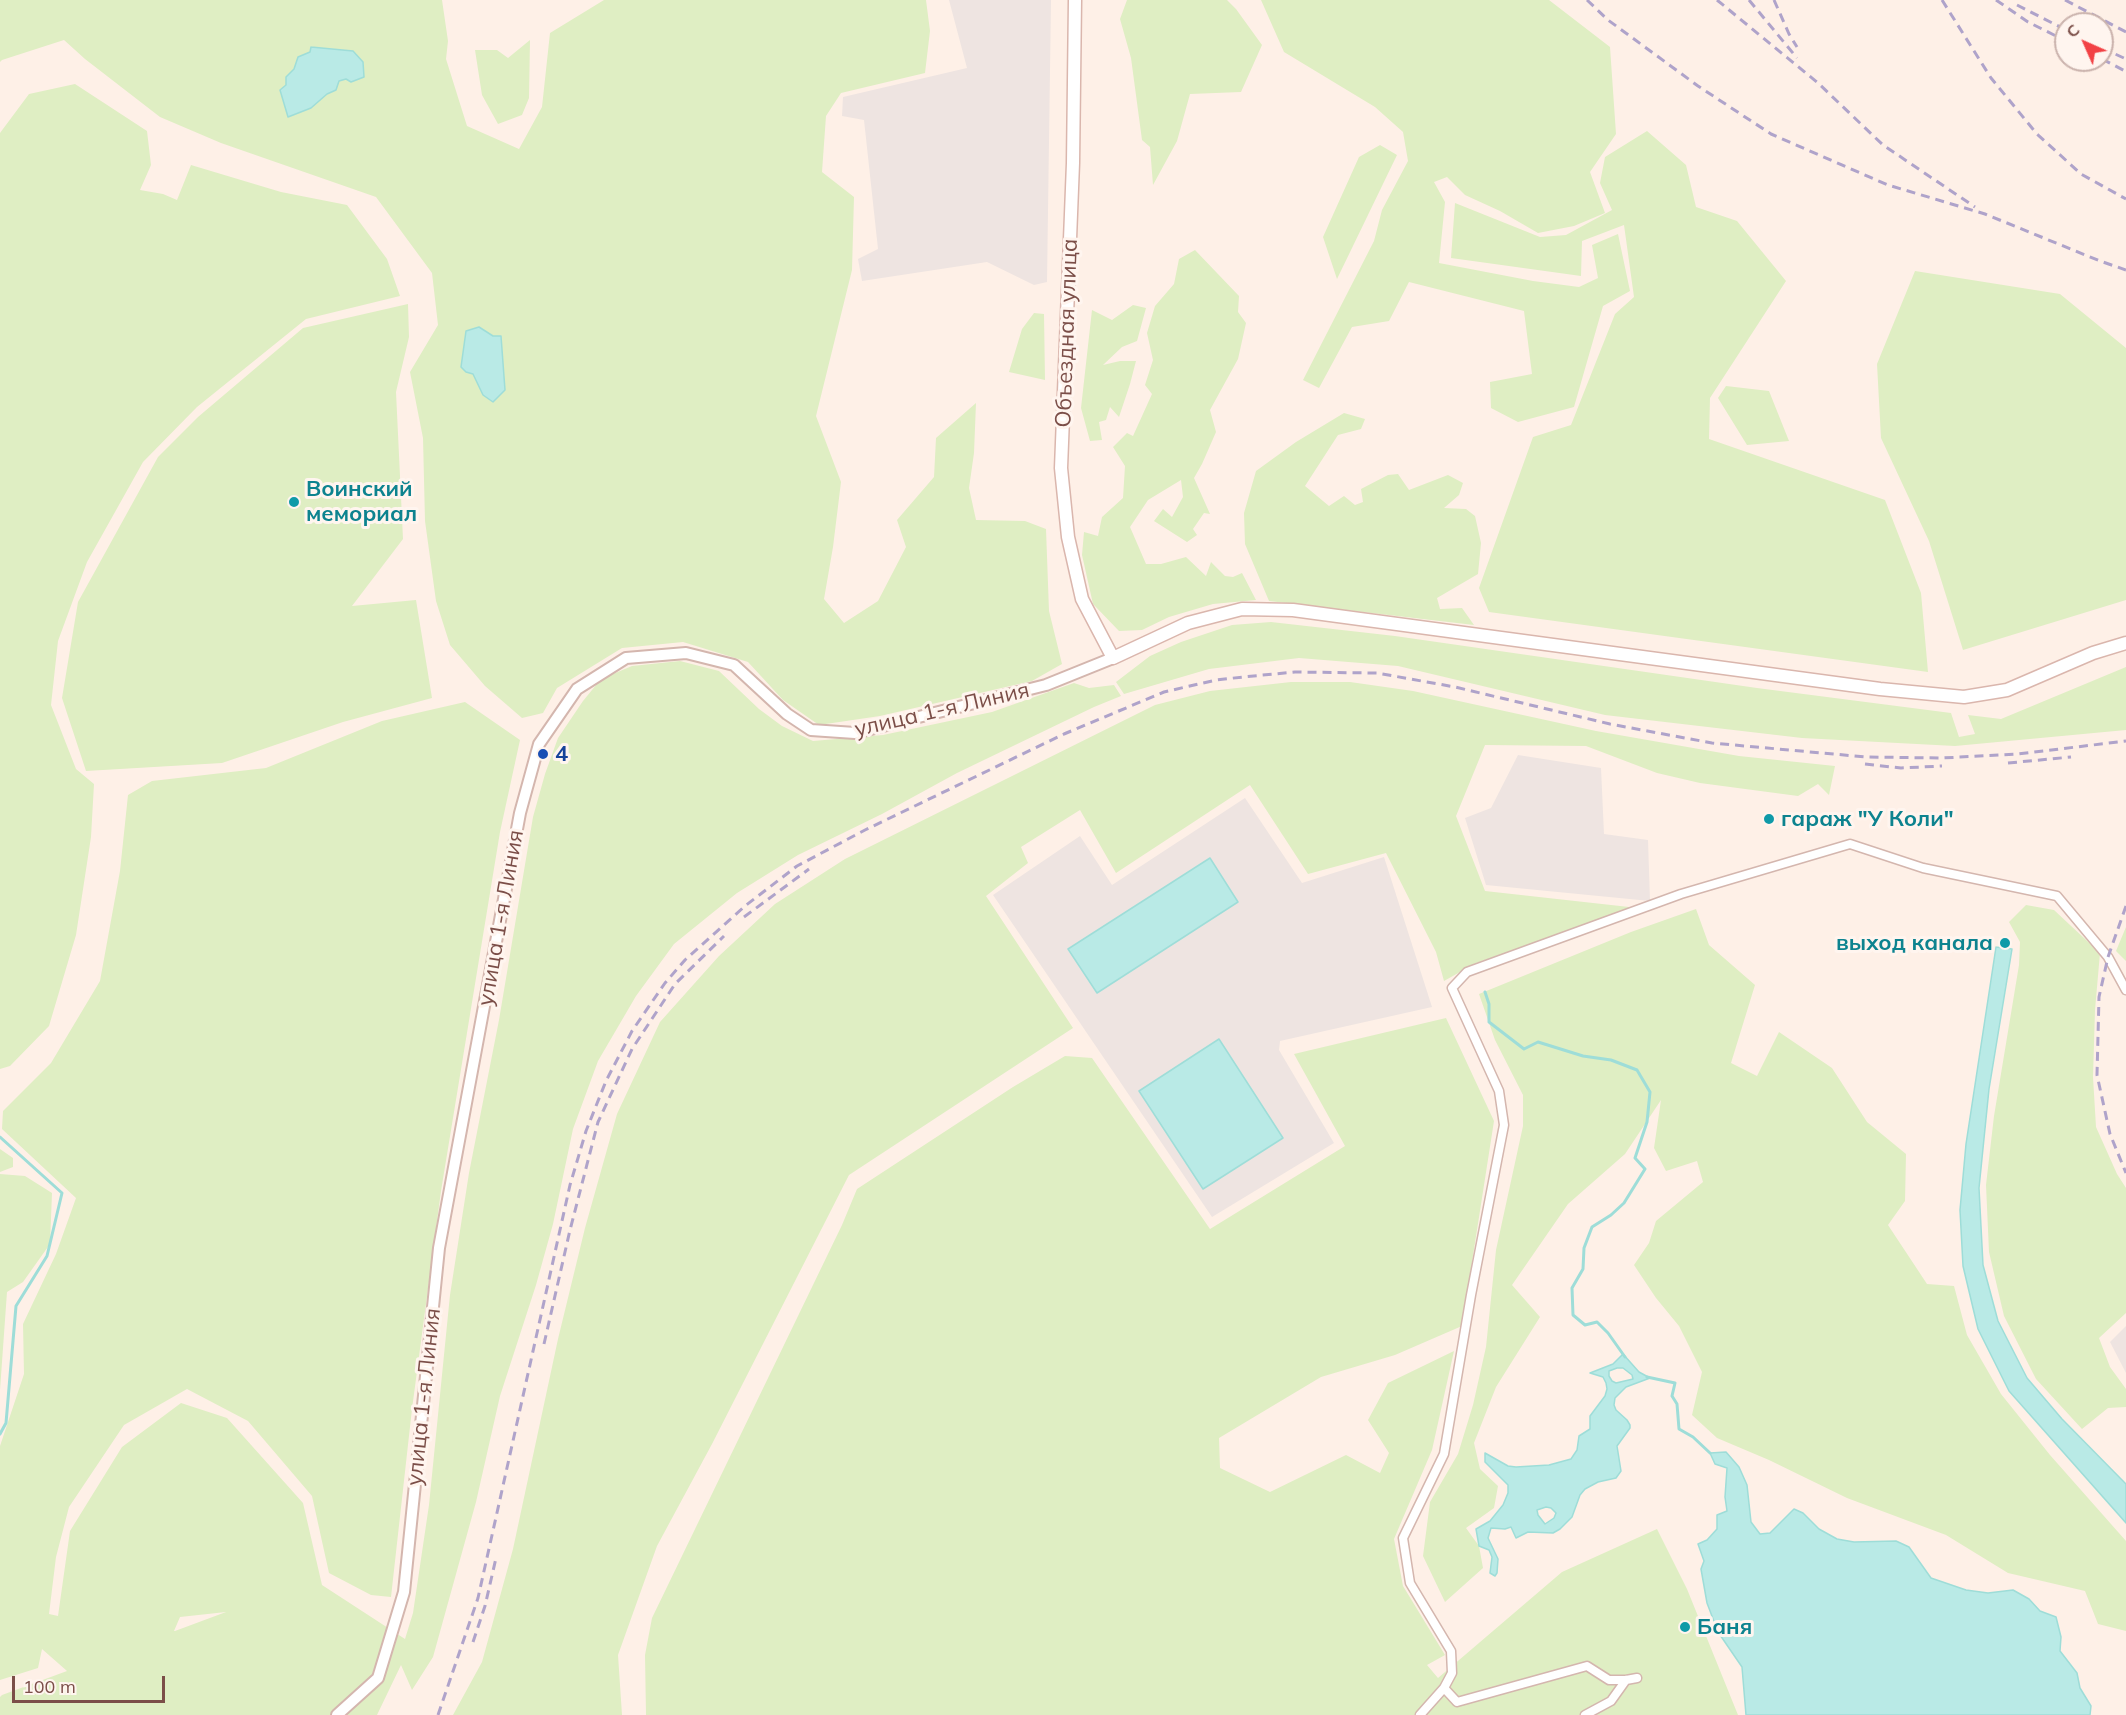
<!DOCTYPE html>
<meta charset="utf-8">
<style>
body{margin:0}
#map{position:relative;width:2126px;height:1715px;overflow:hidden;background:#fef0e7;font-family:Mulish,sans-serif}
canvas{display:block}
.north{position:absolute;left:2054px;top:12px;width:60px;height:60px;box-sizing:border-box;background:#fff5ef;border:2px solid #cab2ac;border-radius:50%;rotate:315deg;font-size:16px;font-weight:700;line-height:24px;text-align:center;color:#7b4e48}
.north::after{content:'';display:block;margin:auto;width:21px;height:27px;background:#f24245;clip-path:polygon(50% 0,100% 100%,50% 72%,0 100%)}
.scale{position:absolute;left:12px;top:1676px;width:153px;height:27px;box-sizing:border-box;border:3px solid #7b4e48;border-top:0;padding-left:8px;font-size:18px;line-height:21px;white-space:nowrap;color:#7b4e48;-webkit-text-stroke:4px #fff5ef;paint-order:stroke}
</style>
<div id="map">
<canvas width="2126" height="1715"></canvas>
<div class="north">С</div>
<div class="scale">100 m</div>
</div>
<script>
const context = document.querySelector('canvas').getContext('2d');
context.lineJoin = 'round';
function paint(path, color) { context.fillStyle = color; context.fill(path, 'evenodd'); }
const toPath = rows => new Path2D(rows.map(r => 'M' + r).join(''));
function trace(path, color, width, dash) { context.strokeStyle = color; context.lineWidth = width; context.lineCap = dash ? 'butt' : 'round'; context.setLineDash(dash || []); context.stroke(path); }
function drawText(font, color, halo, rows, align = 'center') {
  context.font = font + ' Mulish,sans-serif'; context.lineWidth = 6; context.setLineDash([]); context.textBaseline = 'middle'; context.strokeStyle = halo; context.fillStyle = color; for (const [text, x, y, turn = 0] of rows) {
    context.save(); context.translate(x, y); context.rotate((+turn || 0) * Math.PI / 180); context.textAlign = isNaN(turn) ? turn : align; if (halo) context.strokeText(text, 0, 0); context.fillText(text, 0, 0); context.restore();
  }
}
const industrial = toPath([
 [949,0,1051,0,1047,282,1034,285,987,262,862,281,858,259,878,249,864,120,842,116,843,97,967,68],
 [1518,755,1601,768,1604,834,1648,840,1650,901,1486,885,1465,818,1491,808],
 [1245,798,1302,883,1384,857,1432,1007,1280,1041,1279,1050,1334,1143,1212,1217,993,895,1080,836,1112,885],
 [2126,1326,2126,1373,2110,1342]
]);
const green = toPath([
 [0,0,442,0,448,41,446,59,467,126,519,149,542,107,550,33,604,0,926,0,930,31,925,73,841,93,826,116,822,172,854,197,852,270,816,416,841,482,833,547,824,599,844,623,878,601,906,547,897,520,934,477,936,438,976,403,974,453,969,488,976,520,1025,521,1046,529,1049,611,1062,664,1032,681,880,716,819,725,783,700,748,662,683,642,622,648,557,688,543,713,522,718,485,686,450,645,436,601,425,521,423,438,410,372,438,325,432,273,376,197,221,143,160,117,85,59,64,40,2,60,0,62],
 [1127,0,1227,0,1236,9,1262,45,1241,92,1190,94,1177,141,1153,185,1150,147,1142,140,1131,58,1120,19],
 [1261,0,1549,0,1610,47,1616,134,1590,172,1605,213,1574,226,1538,233,1500,211,1465,195,1447,177,1434,182,1445,202,1439,263,1533,281,1579,287,1598,278,1592,245,1618,234,1630,291,1603,306,1574,407,1518,422,1491,408,1490,382,1532,374,1524,311,1409,282,1389,321,1352,327,1319,388,1303,380,1374,241,1382,210,1408,161,1403,132,1375,107,1284,52],
 [530,40,529,98,522,115,498,124,482,95,475,50,497,50,508,58],
 [75,84,147,131,151,165,140,190,163,194,177,200,191,165,281,192,347,205,387,259,400,296,306,319,197,407,143,462,87,562,58,641,51,705,76,769,94,784,91,837,76,935,49,1026,10,1066,0,1069,0,133,29,94],
 [1647,131,1686,165,1696,207,1737,221,1786,281,1710,398,1709,439,1885,500,1921,593,1928,672,1489,612,1479,588,1533,437,1571,425,1615,314,1634,297,1624,225,1582,241,1581,276,1451,258,1455,203,1540,237,1566,235,1612,210,1600,183,1605,157],
 [1380,145,1397,155,1337,279,1323,237,1359,157],
 [1195,250,1239,296,1238,312,1246,323,1238,359,1210,410,1216,432,1202,464,1194,478,1210,514,1204,513,1193,529,1197,535,1187,542,1154,521,1163,509,1172,517,1183,497,1181,480,1148,500,1130,527,1146,564,1161,564,1186,557,1206,576,1211,562,1225,576,1233,577,1242,573,1256,600,1213,604,1169,617,1142,630,1119,631,1093,604,1082,555,1084,532,1098,536,1102,517,1123,498,1125,466,1113,447,1127,433,1133,436,1152,394,1145,385,1153,360,1147,333,1155,306,1174,284,1179,259],
 [1915,271,2060,294,2126,348,2126,600,1963,650,1929,541,1881,438,1877,364],
 [408,304,409,337,396,392,403,539,352,606,416,600,432,698,343,722,222,763,86,771,62,698,78,602,158,457,198,417,303,328],
 [1133,305,1146,308,1137,341,1122,347,1103,365,1120,361,1136,361,1130,384,1119,417,1110,407,1106,420,1099,422,1102,440,1090,441,1081,408,1092,310,1112,320],
 [1034,313,1044,314,1045,380,1009,372,1022,329],
 [1726,386,1769,391,1789,441,1747,445,1718,398],
 [1344,413,1365,419,1361,429,1338,435,1305,486,1329,506,1344,496,1355,505,1363,502,1361,489,1388,475,1398,474,1409,490,1448,475,1463,483,1459,495,1444,508,1466,509,1475,516,1481,543,1478,574,1437,598,1440,609,1462,608,1474,625,1269,601,1245,544,1244,513,1256,471,1296,442],
 [1271,622,1395,636,1757,688,1951,713,1959,737,1975,734,1968,715,2001,719,2126,667,2126,730,1955,746,1802,738,1605,715,1398,666,1299,658,1209,669,1124,694,1116,682,1150,656,1181,642,1232,625],
 [680,661,719,671,759,709,782,726,813,741,883,735,992,712,1074,683,1089,688,1114,685,1121,696,1094,707,957,773,882,814,798,855,737,893,674,944,636,996,598,1061,573,1129,553,1224,536,1285,500,1396,476,1502,433,1657,412,1690,401,1665,377,1715,0,1715,0,1697,2,1695,67,1671,42,1649,38,1668,0,1680,0,1446,24,1374,23,1324,56,1254,76,1198,2,1129,3,1111,51,1063,100,981,120,871,128,795,152,781,266,768,382,721,465,702,520,740,500,832,441,1191,412,1409,391,1597,371,1595,329,1573,312,1496,248,1421,187,1389,124,1425,69,1507,56,1557,49,1614,58,1616,70,1531,122,1447,181,1403,227,1418,303,1503,322,1585,405,1639,413,1613,429,1505,450,1295,469,1173,499,1020,533,817,545,774,558,738,583,701,601,679,632,666],
 [226,1612,175,1631,174,1631,180,1617],
 [1291,682,1350,682,1413,691,1596,731,1739,756,1835,766,1829,795,1818,784,1798,796,1700,783,1657,773,1586,746,1485,745,1456,816,1485,891,1629,907,1630,910,1476,963,1444,981,1436,952,1386,853,1308,874,1250,785,1116,873,1080,810,1021,847,1028,863,986,896,1073,1028,849,1175,712,1444,657,1546,618,1655,622,1715,453,1715,482,1662,513,1549,558,1339,585,1228,617,1114,660,1022,719,956,775,904,845,859,1155,705,1210,691],
 [2026,905,2054,910,2100,953,2095,1010,2093,1077,2096,1127,2117,1174,2126,1188,2126,1313,2099,1338,2110,1367,2126,1389,2126,1407,2108,1408,2082,1429,2036,1379,2004,1316,1989,1252,1986,1185,1994,1116,2019,965,2020,942,2009,922],
 [1696,909,1709,945,1755,985,1731,1063,1757,1076,1779,1032,1832,1068,1867,1122,1906,1154,1905,1201,1888,1225,1927,1284,1954,1286,1967,1335,2001,1394,2050,1455,2126,1541,2126,1631,2098,1624,2085,1591,2008,1573,1946,1535,1847,1498,1769,1460,1717,1438,1692,1415,1702,1372,1679,1326,1656,1298,1634,1265,1649,1243,1656,1221,1703,1182,1697,1161,1666,1171,1654,1148,1661,1100,1625,1154,1568,1204,1512,1285,1540,1317,1496,1387,1474,1443,1480,1469,1498,1486,1494,1508,1466,1528,1479,1546,1483,1568,1445,1602,1423,1556,1430,1502,1458,1454,1473,1405,1486,1347,1496,1250,1523,1126,1523,1095,1495,1040,1479,994,1631,932],
 [2126,927,2126,961,2116,951],
 [1446,1018,1494,1121,1462,1326,1395,1355,1321,1377,1219,1438,1220,1468,1270,1492,1346,1455,1380,1473,1389,1453,1368,1420,1388,1383,1454,1351,1432,1450,1394,1539,1403,1586,1445,1655,1427,1665,1438,1678,1562,1572,1657,1529,1687,1589,1738,1715,646,1715,645,1655,652,1618,842,1225,857,1189,1013,1087,1065,1056,1092,1058,1210,1229,1345,1146,1294,1054],
 [0,1149,13,1158,13,1167,0,1172],
 [0,1174,25,1176,52,1193,50,1244,23,1282,7,1292,0,1390]
]);
const water = toPath([
 [311,47,353,51,363,62,364,77,351,82,346,79,339,81,336,90,327,94,311,108,288,117,280,90,286,85,286,77,294,69,298,57,310,52,311,47],
 [479,327,493,336,501,336,505,390,493,402,483,395,473,374,466,372,461,367,466,331,479,327],
 [1210,858,1238,902,1097,993,1068,949,1210,858],
 [1996,947,2012,949,1989,1089,1979,1188,1983,1265,1998,1321,2027,1378,2062,1419,2126,1484,2126,1523,2009,1391,1978,1329,1963,1266,1960,1210,1966,1144,1996,947],
 [1219,1039,1283,1138,1203,1189,1139,1091,1219,1039],
 [1623,1354,1639,1372,1650,1378,1626,1387,1615,1398,1614,1405,1616,1410,1627,1420,1630,1425,1630,1428,1617,1446,1621,1471,1616,1478,1598,1482,1585,1489,1580,1495,1572,1517,1560,1529,1553,1533,1528,1532,1516,1538,1511,1527,1505,1529,1491,1528,1488,1538,1498,1559,1497,1573,1495,1576,1490,1573,1492,1557,1489,1550,1479,1546,1476,1529,1490,1521,1503,1505,1508,1493,1508,1485,1485,1462,1485,1453,1508,1466,1516,1467,1549,1465,1571,1459,1577,1450,1579,1436,1590,1429,1590,1416,1605,1396,1607,1389,1606,1383,1603,1377,1590,1373,1613,1364,1623,1354],
 [1617,1368,1623,1368,1632,1375,1633,1379,1616,1383,1612,1381,1609,1376,1609,1371,1617,1368],
 [1546,1507,1551,1508,1556,1513,1554,1518,1545,1524,1538,1515,1537,1510,1546,1507],
 [1726,1452,1739,1467,1747,1485,1751,1522,1760,1534,1770,1533,1794,1509,1803,1513,1819,1529,1837,1539,1854,1542,1896,1541,1909,1547,1931,1578,1966,1590,1988,1593,2013,1590,2029,1599,2040,1611,2056,1617,2061,1637,2060,1651,2077,1673,2080,1688,2091,1706,2090,1715,1746,1715,1742,1667,1718,1632,1707,1603,1701,1569,1704,1561,1698,1544,1707,1540,1717,1529,1717,1515,1727,1511,1725,1497,1727,1468,1715,1464,1710,1453,1726,1452]
]);
const stream = toPath([
 [1485,992,1489,1004,1489,1022,1524,1049,1538,1042,1583,1056,1611,1060,1637,1070,1650,1092,1647,1122,1635,1158,1645,1169,1624,1203,1611,1215,1592,1227,1584,1248,1583,1269,1572,1288,1573,1315,1585,1325,1597,1322,1608,1333,1625,1357],
 [0,1137,62,1193,47,1256,16,1306,6,1423,0,1434],
 [1647,1377,1675,1383,1672,1396,1677,1404,1679,1429,1693,1437,1710,1453]
]);
const minor = toPath([
 [1444,1688,1457,1702,1587,1666,1609,1680,1626,1680,1637,1678],
 [1420,1715,1444,1688,1452,1673,1451,1651,1410,1583,1403,1538,1444,1454,1471,1295,1504,1125,1499,1091,1452,988,1467,972,1681,894,1850,844,1923,868,2057,896,2108,957,2126,990],
 [1585,1715,1611,1701,1626,1680]
]);
const tertiary = toPath([
 [337,1715,378,1678,404,1592,439,1248,520,813,539,744,577,689,626,658,686,653,734,665,787,714,811,730,855,733,1046,685,1113,658]
]);
const secondary = toPath([
 [1075,0,1073,163,1061,468,1068,537,1082,599,1113,658,1188,623,1242,609,1293,610,1880,689,1964,697,2007,690,2093,653,2126,643]
]);
const rail = toPath([
 [1587,0,1608,20,1698,86,1771,134,1888,185,1985,214,2100,261,2126,270],
 [1717,0,1818,83,1883,145,1975,207],
 [1749,0,1797,58],
 [1774,0,1789,34,1797,47],
 [1942,0,1991,78,2037,134,2081,174,2126,199],
 [1996,0,2028,22,2066,41],
 [2065,0,2126,32],
 [2017,5,2066,30],
 [2102,48,2126,59],
 [2102,59,2125,71],
 [2008,763,2071,757],
 [1865,764,1901,768,1942,766],
 [2126,906,2108,957,2099,997,2097,1075,2110,1134,2126,1173],
 [744,917,809,869],
 [544,1344,570,1230,598,1122,632,1049,675,984,724,936],
 [473,1642,485,1606,496,1558],
 [438,1715,478,1598,570,1185,586,1131,606,1081,632,1031,665,983,685,960,745,906,797,866,865,830,1064,734,1164,692,1216,680,1243,677,1295,672,1377,673,1455,687,1610,724,1712,743,1866,757,1942,758,2018,754,2126,741]
]);
const markers = [
 [294,502,6,"#0f9aa8"],
 [543,754,6,"#1a4fb4"],
 [1769,819,6,"#0f9aa8"],
 [2005,943,6,"#0f9aa8"],
 [1685,1627,6,"#0f9aa8"]
];
const streetNames = [
 ["Объездная улица",1067,333,-88],
 ["улица 1-я Линия",942,710,-13],
 ["улица 1-я Линия",501,918,-80],
 ["улица 1-я Линия",424,1397,-84]
];
const cultureNames = [
 ["Воинский",306,489],
 ["мемориал",306,514],
 ["гараж \"У Коли\"",1781,819],
 ["выход канала",1993,943,"right"],
 ["Баня",1697,1627]
];
const transitNames = [
 ["4",555,754]
];
paint(industrial, '#eee4e1');
paint(green, '#dfeec3');
paint(water, '#b9eae6');
trace(water, '#9eddd8', 1.5);
trace(stream, '#9eddd8', 3);
trace(minor, '#d4b6ae', 11);
trace(tertiary, '#d4b6ae', 14);
trace(secondary, '#dab6ad', 15);
trace(minor, '#fff', 8);
trace(tertiary, '#fff', 10);
trace(secondary, '#fff', 12);
trace(rail, '#afa3ca', 3, [9, 6]);
for (const [x, y, r, color] of markers) { const dot = new Path2D(); dot.arc(x, y, r, 0, 2 * Math.PI); context.fillStyle = color; context.fill(dot); trace(dot, '#fff5ef', 2); }
drawText('22px', '#7b4e48', '#fff5ef', streetNames);
drawText('bold 22px', '#0d838f', '#fff5ef', cultureNames, 'left');
drawText('bold 22px', '#164399', '#fff5ef', transitNames, 'left');
</script>
